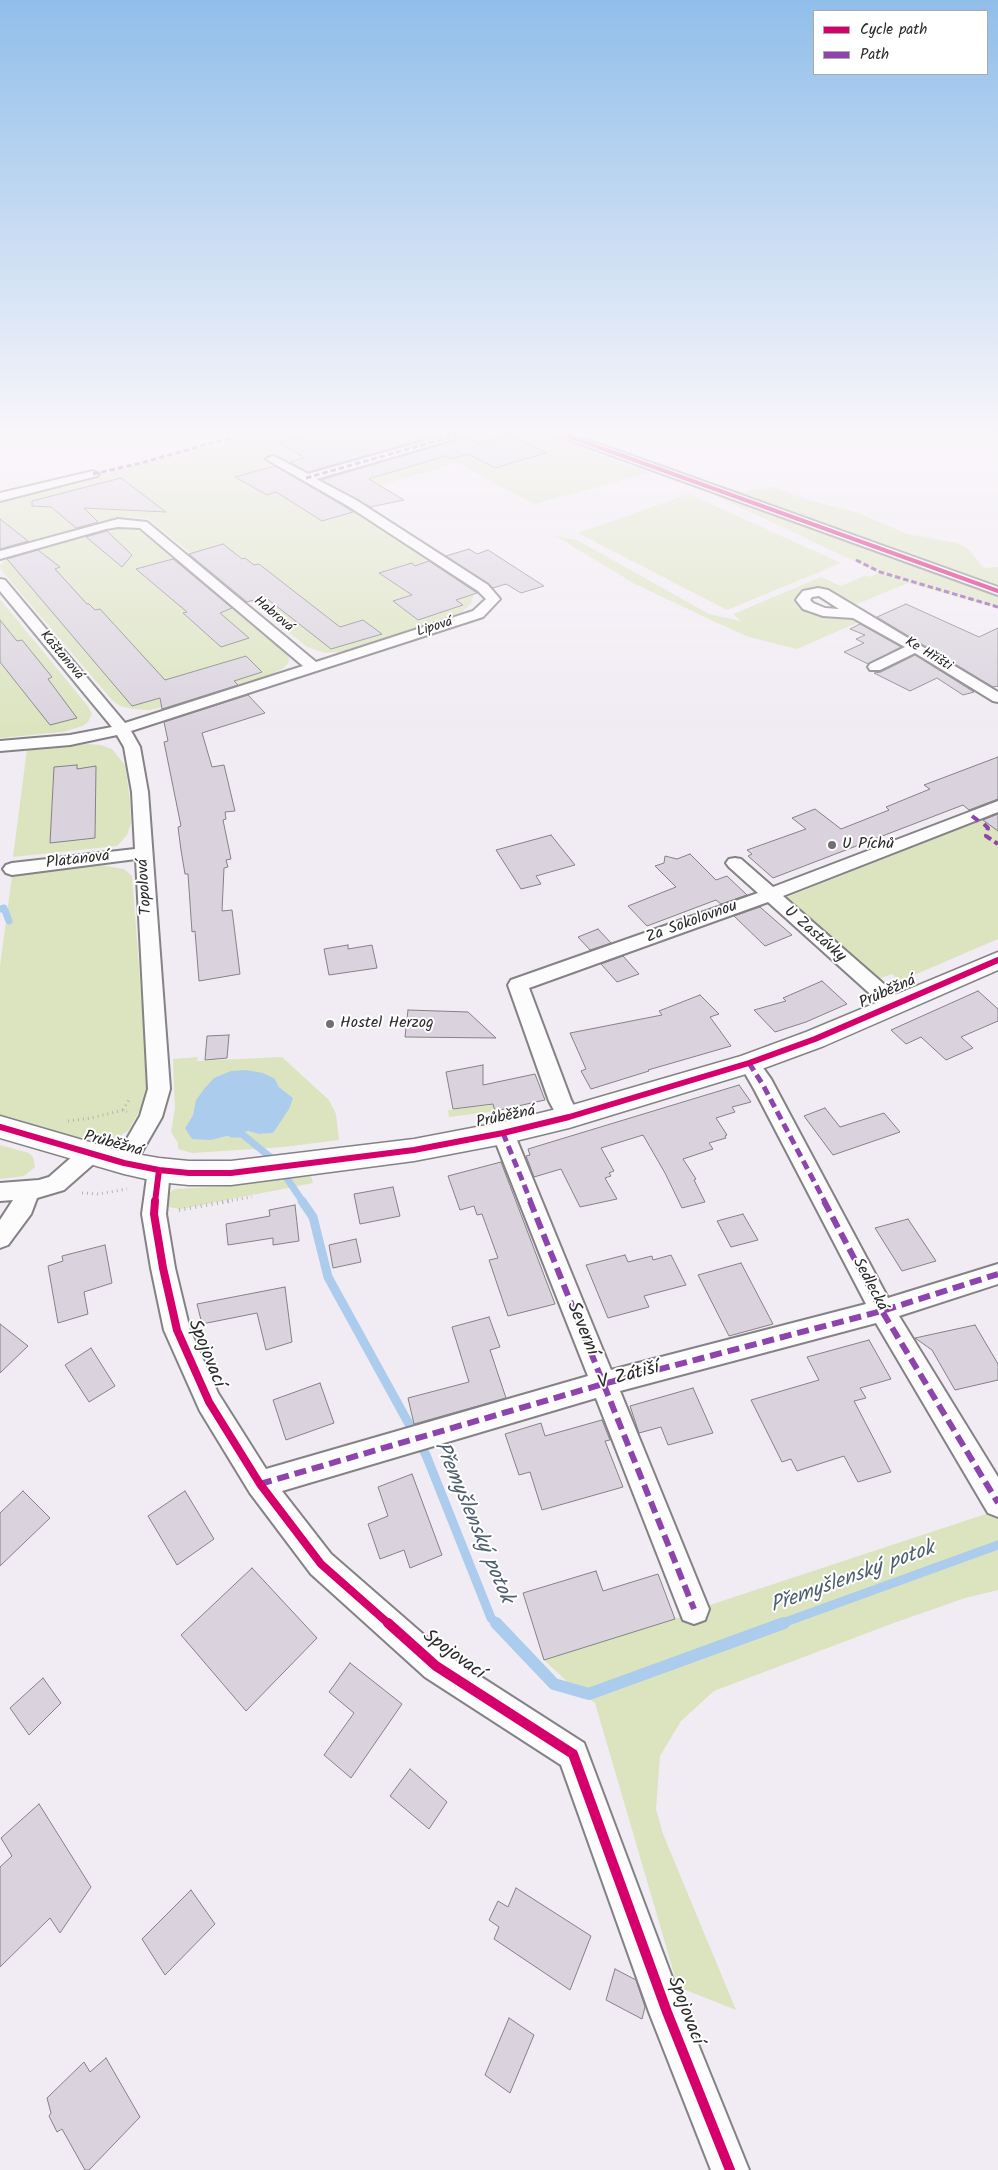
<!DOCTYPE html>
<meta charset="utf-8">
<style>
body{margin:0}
#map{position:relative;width:998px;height:2170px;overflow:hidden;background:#f1ecf3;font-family:Kalam,sans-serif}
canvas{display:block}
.legend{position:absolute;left:813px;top:10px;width:175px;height:65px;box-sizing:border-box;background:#fff;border:1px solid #aaa;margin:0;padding:6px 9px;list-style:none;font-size:15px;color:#2b2b2b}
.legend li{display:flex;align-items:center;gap:10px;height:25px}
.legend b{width:25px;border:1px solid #aaa}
</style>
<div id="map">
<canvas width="998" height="2170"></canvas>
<ul class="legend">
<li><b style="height:6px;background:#d6006c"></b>Cycle path</li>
<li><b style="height:6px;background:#8e44ad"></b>Path</li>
</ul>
</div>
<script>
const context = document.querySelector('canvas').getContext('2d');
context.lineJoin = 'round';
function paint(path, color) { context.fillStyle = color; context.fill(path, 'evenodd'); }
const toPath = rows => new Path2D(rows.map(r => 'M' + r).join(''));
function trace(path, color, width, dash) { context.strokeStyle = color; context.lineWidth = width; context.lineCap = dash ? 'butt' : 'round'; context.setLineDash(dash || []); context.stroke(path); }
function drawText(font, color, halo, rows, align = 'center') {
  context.font = font + ' Kalam,sans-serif'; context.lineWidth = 4; context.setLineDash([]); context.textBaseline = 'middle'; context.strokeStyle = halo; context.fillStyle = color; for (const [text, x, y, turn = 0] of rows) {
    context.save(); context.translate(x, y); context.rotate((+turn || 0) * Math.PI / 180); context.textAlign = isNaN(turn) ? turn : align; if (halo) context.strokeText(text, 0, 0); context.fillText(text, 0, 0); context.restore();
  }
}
const green = toPath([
 [274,430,460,430,313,470,306,470,280,456,264,461,334,499,474,592,471,604,462,612,418,628,347,651,325,653,307,647,147,518,119,517,14,546,0,548,0,500],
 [488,430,535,430,650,473,534,504,457,463,351,494,324,479,329,474],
 [708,482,744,492,772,487,808,500,859,513,907,534,958,543,968,549,984,568,998,567,998,608,908,583,850,607,815,587,803,591,818,611,861,621,797,649,749,637,711,620,633,583,556,536,577,540,709,614,741,621,733,614,821,577,841,586,866,575,869,577,879,573,706,491],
 [689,494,841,563,727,610,578,533],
 [115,528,135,529,141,532,285,652,289,658,288,664,282,669,272,674,164,707,149,710,133,709,120,706,112,700,1,570,0,566,3,562,18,554],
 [0,599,87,705,92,714,88,722,83,726,62,732,0,738],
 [87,744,101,745,112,749,125,765,130,800,131,823,127,835,117,846,13,857,27,749],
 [998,814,998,939,900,981,892,974,879,979,787,897],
 [100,865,124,869,132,876,147,1071,146,1099,128,1131,116,1138,95,1142,0,1116,0,966,12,876],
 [198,1057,197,1061,282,1057,329,1100,336,1114,339,1140,284,1147,192,1153,178,1149,178,1143,171,1132,175,1108,173,1059],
 [275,1079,279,1087,293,1098,272,1133,259,1134,248,1131,211,1140,185,1128,193,1115],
 [493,1105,496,1111,449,1117,448,1110],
 [0,1145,29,1153,33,1157,35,1167,24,1176,0,1179],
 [311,1176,313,1183,181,1209,168,1207,167,1202,169,1193,175,1189,228,1186],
 [998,1510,998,1590,965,1598,891,1624,714,1691,681,1721,660,1756,656,1809,663,1834,736,2010,678,1987,595,1703,572,1686,544,1660,675,1619,713,1604]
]);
const water = toPath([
 [246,1070,263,1073,275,1079,279,1087,293,1098,289,1109,273,1133,259,1134,248,1131,211,1140,192,1139,185,1128,193,1115,196,1100,205,1088,214,1078,231,1071]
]);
const streamFar2 = toPath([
 [0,909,4,908,9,921],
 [232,1134,242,1134,275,1161,303,1202]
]);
const streamFar1 = toPath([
 [302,1201,313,1217,328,1277,426,1455,491,1618,497,1624],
 [780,1624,998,1545]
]);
const stream = toPath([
 [496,1623,554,1684,589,1694,784,1623]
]);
const building = toPath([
 [325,430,452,430,454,431,308,472,290,462,304,458,303,457,278,442,325,430],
 [510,435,546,453,495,468,468,454,451,459,446,456,371,478,369,479,404,500,370,507,321,480,467,437,480,444,510,435],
 [275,466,347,508,353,512,322,521,276,492,267,495,235,477,275,466],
 [121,478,166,512,84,508,98,522,76,528,51,507,32,506,32,501,121,478],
 [0,519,28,541,0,549,0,519],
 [107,531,132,555,122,567,86,537,107,531],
 [223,544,242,559,245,558,254,565,259,564,340,627,363,620,382,634,331,649,265,597,247,602,189,554,223,544],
 [469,549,477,554,488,550,544,586,521,593,506,584,493,588,446,556,469,549],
 [38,550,60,567,55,569,87,604,89,604,95,610,100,609,165,680,246,656,262,672,234,681,238,685,162,709,160,698,132,706,7,559,38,550],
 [173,559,232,608,220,613,249,638,221,647,183,613,187,612,136,569,173,559],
 [429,561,477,593,456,600,463,605,418,620,393,601,412,595,379,573,412,563,415,566,429,561],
 [906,604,979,637,998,628,998,686,993,687,877,617,906,604],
 [0,620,17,641,22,640,52,677,48,679,77,718,50,725,0,662,0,620],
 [860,624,901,647,868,664,844,652,864,643,856,639,865,635,850,629,860,624],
 [915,655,974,692,963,695,937,678,910,691,874,673,881,672,915,655],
 [248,695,265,713,202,733,212,767,224,765,235,811,225,812,226,819,223,820,231,859,226,860,228,867,224,868,222,911,232,910,240,974,199,981,195,931,192,932,188,874,185,874,181,850,178,827,181,826,164,742,168,741,164,722,248,695],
 [998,757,998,799,969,810,963,805,773,878,748,856,752,854,747,850,806,829,792,818,815,809,841,829,889,810,886,807,930,789,924,785,998,757],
 [77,765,77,769,96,766,95,838,50,843,54,767,77,765],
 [998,814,998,831,983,820,998,814],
 [551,835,575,865,536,876,541,884,521,889,496,850,551,835],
 [690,854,716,880,727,876,747,895,721,904,716,900,647,926,628,906,676,887,655,866,664,863,665,856,677,859,690,854],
 [760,907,792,935,765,946,734,916,760,907],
 [598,929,611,943,590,950,578,937,598,929],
 [348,945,348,949,372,945,377,968,329,975,324,949,348,945],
 [623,956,639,974,617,982,601,964,623,956],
 [822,981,847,1004,806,1022,775,1032,754,1010,786,1001,783,998,822,981],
 [978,991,998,1009,998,1021,961,1037,973,1048,946,1060,921,1037,906,1044,891,1030,978,991],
 [700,995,719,1014,710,1017,731,1046,648,1070,649,1071,591,1089,581,1071,586,1069,570,1033,662,1015,659,1011,700,995],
 [408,1010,468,1012,496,1038,405,1037,408,1010],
 [229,1035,227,1058,205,1060,207,1036,229,1035],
 [483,1065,483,1085,535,1074,545,1100,495,1111,493,1104,453,1109,446,1072,483,1065],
 [739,1085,751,1102,732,1107,735,1112,716,1118,727,1135,725,1136,726,1138,709,1143,713,1149,683,1159,696,1179,694,1180,705,1202,682,1208,665,1173,643,1135,601,1148,614,1171,609,1173,611,1176,605,1178,617,1199,580,1207,561,1169,534,1177,526,1156,530,1155,528,1149,739,1085],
 [825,1108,840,1127,884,1113,900,1132,833,1155,804,1116,825,1108],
 [501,1162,555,1304,508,1316,489,1260,498,1258,482,1214,477,1215,474,1206,460,1210,448,1176,501,1162],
 [393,1187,400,1216,360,1224,354,1194,393,1187],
 [295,1205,299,1241,273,1245,273,1238,228,1245,226,1224,270,1216,269,1210,295,1205],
 [743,1214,758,1240,731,1247,717,1221,743,1214],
 [908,1219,936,1261,902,1271,875,1228,908,1219],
 [356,1239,361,1262,333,1268,329,1245,356,1239],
 [105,1245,112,1283,84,1292,88,1314,58,1323,48,1266,63,1261,62,1256,105,1245],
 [625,1255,628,1262,652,1256,653,1260,671,1255,686,1285,644,1296,649,1307,608,1318,586,1265,625,1255],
 [741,1263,773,1324,729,1336,698,1275,741,1263],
 [285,1287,292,1342,266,1350,257,1313,202,1324,197,1304,285,1287],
 [489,1317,500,1347,490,1350,506,1398,414,1424,408,1398,469,1382,452,1327,489,1317],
 [0,1324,28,1346,0,1373,0,1324],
 [975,1325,998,1364,998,1380,955,1390,932,1350,915,1338,975,1325],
 [869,1340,891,1379,860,1388,866,1398,854,1401,891,1472,858,1482,844,1456,797,1471,791,1459,782,1462,751,1400,819,1380,807,1357,869,1340],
 [91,1348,115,1386,89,1402,65,1365,91,1348],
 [320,1383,334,1423,286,1440,273,1400,320,1383],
 [693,1388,713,1433,668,1445,661,1427,639,1433,630,1406,693,1388],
 [602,1420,610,1440,605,1441,623,1487,542,1510,530,1472,519,1475,505,1434,541,1423,545,1436,602,1420],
 [412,1474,442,1555,410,1568,404,1550,380,1559,368,1524,388,1516,378,1487,412,1474],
 [23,1491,50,1518,0,1566,0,1513,23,1491],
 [185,1491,214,1539,177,1565,148,1516,185,1491],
 [252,1568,317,1638,246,1711,181,1635,252,1568],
 [596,1571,603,1591,658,1574,675,1619,544,1660,523,1593,596,1571],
 [350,1663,402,1704,351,1778,324,1755,354,1713,329,1692,350,1663],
 [43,1678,61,1703,29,1735,10,1708,43,1678],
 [410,1769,447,1802,429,1829,390,1796,410,1769],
 [39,1804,91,1887,60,1933,50,1918,0,1967,0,1867,12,1856,1,1838,39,1804],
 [516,1888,591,1936,570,1990,494,1939,499,1927,489,1920,498,1901,508,1907,516,1888],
 [191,1890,215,1924,165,1975,142,1939,191,1890],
 [615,1969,636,1980,645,2007,642,2019,606,2000,615,1969],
 [509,2018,534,2035,510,2093,485,2075,509,2018],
 [106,2058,140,2117,89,2170,85,2170,62,2129,57,2132,49,2116,51,2113,47,2098,84,2062,90,2072,106,2058]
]);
const pathFar1 = toPath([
 [123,1110,129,1100],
 [68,1121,91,1118,123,1110,127,1112],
 [82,1193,98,1194,127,1189],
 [222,1202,252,1197]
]);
const path = toPath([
 [179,1210,229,1201]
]);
const street = toPath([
 [464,430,480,430,479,432,316,479,356,500,488,585,500,599,483,617,131,731,140,747,148,792,170,1089,162,1117,132,1169,124,1172,116,1169,113,1163,140,1116,148,1089,136,859,12,875,6,873,3,869,6,865,12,863,135,849,132,792,124,747,117,735,70,745,0,751,0,741,70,735,112,727,0,591,0,579,5,580,125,723,303,666,140,528,118,527,106,529,0,559,0,551,118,519,147,522,316,662,473,611,486,599,478,591,348,506,266,459,272,456,276,457,308,474,464,430],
 [546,430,560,430,998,587,998,595,547,432,546,430],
 [93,471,99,474,97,476,0,501,0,493,93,471],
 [818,588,828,590,998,692,998,702,993,701,915,653,880,670,870,670,868,667,870,664,905,647,853,618,823,616,803,609,796,600,798,597,803,591,818,588],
 [819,596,839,609,825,608,813,603,810,600,812,597,819,596],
 [998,801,998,812,783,896,901,999,904,1004,901,1009,894,1011,887,1009,768,902,529,988,571,1100,580,1117,577,1123,569,1125,561,1123,549,1101,508,985,511,980,758,893,729,867,726,863,729,859,735,858,741,859,773,887,998,801],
 [749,1055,756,1058,771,1079,888,1298,998,1264,998,1284,899,1316,998,1477,998,1517,988,1513,876,1323,620,1391,709,1609,705,1620,694,1624,683,1620,596,1398,282,1491,331,1554,447,1655,584,1743,685,2012,749,2170,711,2170,649,2012,561,1765,425,1677,311,1574,250,1493,200,1411,164,1330,151,1268,142,1214,148,1170,151,1164,159,1161,167,1164,170,1170,166,1214,175,1268,190,1330,218,1393,266,1469,588,1376,492,1133,495,1127,503,1125,511,1127,514,1133,611,1370,866,1304,754,1089,739,1063,742,1058,749,1055],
 [90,1145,98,1148,101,1154,98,1160,64,1190,37,1198,31,1214,8,1245,0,1248,0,1220,13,1200,0,1201,0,1183,39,1180,49,1177,82,1148,90,1145]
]);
const secondary = toPath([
 [998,952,998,970,824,1046,759,1070,569,1128,503,1144,414,1161,231,1185,189,1185,159,1182,124,1174,0,1138,0,1116,124,1152,159,1158,189,1161,231,1161,414,1139,503,1122,569,1106,741,1056,806,1032,998,952]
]);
const quietFar3 = toPath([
 [93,474,141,463,258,430],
 [306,478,475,430],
 [856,560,880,572,998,607]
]);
const quietFar2 = toPath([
 [972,816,980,822],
 [984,824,988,828,986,836,998,844]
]);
const quietFar1 = toPath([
 [749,1063,763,1085,825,1202],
 [503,1133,531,1202]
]);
const quiet = toPath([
 [530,1201,694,1609],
 [824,1201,882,1311,998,1503],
 [260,1484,603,1384,882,1311,998,1274]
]);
const cyclewayFar3 = toPath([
 [551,430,998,591]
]);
const cyclewayFar2 = toPath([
 [0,1127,124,1163,159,1170,189,1173,231,1173,414,1150,503,1133,569,1117,749,1063,815,1039,998,960],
 [155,1202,159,1170]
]);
const cyclewayFar1 = toPath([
 [155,1201,154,1214,163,1268,177,1330,209,1402,260,1484,321,1564,389,1624]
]);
const cycleway = toPath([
 [388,1623,436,1666,573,1754,667,2012,730,2170]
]);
const markers = [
 [832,845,5,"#706f71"],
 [330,1024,5,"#706f71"]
];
const farStreetnames = [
 ["Habrová",273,615,40],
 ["Lipová",435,628,-18],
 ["Ke Hřišti",928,655,31],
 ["Kaštanová",61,656,50]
];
const poiNames = [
 ["U Píchů",842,845],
 ["Hostel Herzog",340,1024]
];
const streetNames = [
 ["Platanová",78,861,-7],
 ["Topolová",146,887,-94],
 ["Za Sokolovnou",692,923,-20],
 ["U Zastávky",814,935,41],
 ["Průběžná",888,993,-24],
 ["Průběžná",506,1118,-12],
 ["Průběžná",113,1145,15],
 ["Sedlecká",869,1285,62]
];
const nearStreetnames = [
 ["Severní",581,1329,68],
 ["Spojovací",205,1354,68],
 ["V Zátiší",629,1377,-15],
 ["Spojovací",453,1656,36],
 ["Spojovací",684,2011,69]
];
const nearWaternames = [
 ["Přemyšlenský potok",472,1523,67],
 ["Přemyšlenský potok",853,1579,-20]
];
paint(green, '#dbe4be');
paint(water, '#accced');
trace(streamFar2, '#accced', 7);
trace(streamFar1, '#accced', 9);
trace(stream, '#accced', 12);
paint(building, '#dad3de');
trace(building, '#848285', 1);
trace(street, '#848285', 4);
trace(secondary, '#848285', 3);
trace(pathFar1, '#b5b4b5', 3, [1, 4]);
trace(path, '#b5b4b5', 4, [1, 4.5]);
paint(street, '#fdfcfd');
paint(secondary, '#fdfcfd');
trace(quietFar3, '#8e44ad', 3, [5.5, 3]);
trace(quietFar2, '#8e44ad', 4, [8, 4]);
trace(quietFar1, '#8e44ad', 5, [9, 5]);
trace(quiet, '#8e44ad', 6, [12, 6]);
trace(cyclewayFar3, '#d6006c', 4);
trace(cyclewayFar2, '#d6006c', 6);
trace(cyclewayFar1, '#d6006c', 8);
trace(cycleway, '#d6006c', 10);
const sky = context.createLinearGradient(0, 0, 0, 733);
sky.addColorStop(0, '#90beea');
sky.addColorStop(0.59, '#f9f6fa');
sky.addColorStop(1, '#f9f6fa00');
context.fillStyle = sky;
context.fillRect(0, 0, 998, 733);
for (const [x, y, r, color] of markers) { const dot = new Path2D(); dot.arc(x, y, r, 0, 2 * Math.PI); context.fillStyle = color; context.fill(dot); trace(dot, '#fff', 2); }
drawText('14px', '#2b2b2b', '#fff', farStreetnames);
drawText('16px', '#2b2b2b', '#fff', poiNames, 'left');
drawText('16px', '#2b2b2b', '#fff', streetNames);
drawText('19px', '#2b2b2b', '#fff', nearStreetnames);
drawText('italic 21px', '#4e5f6e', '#fff', nearWaternames);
</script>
